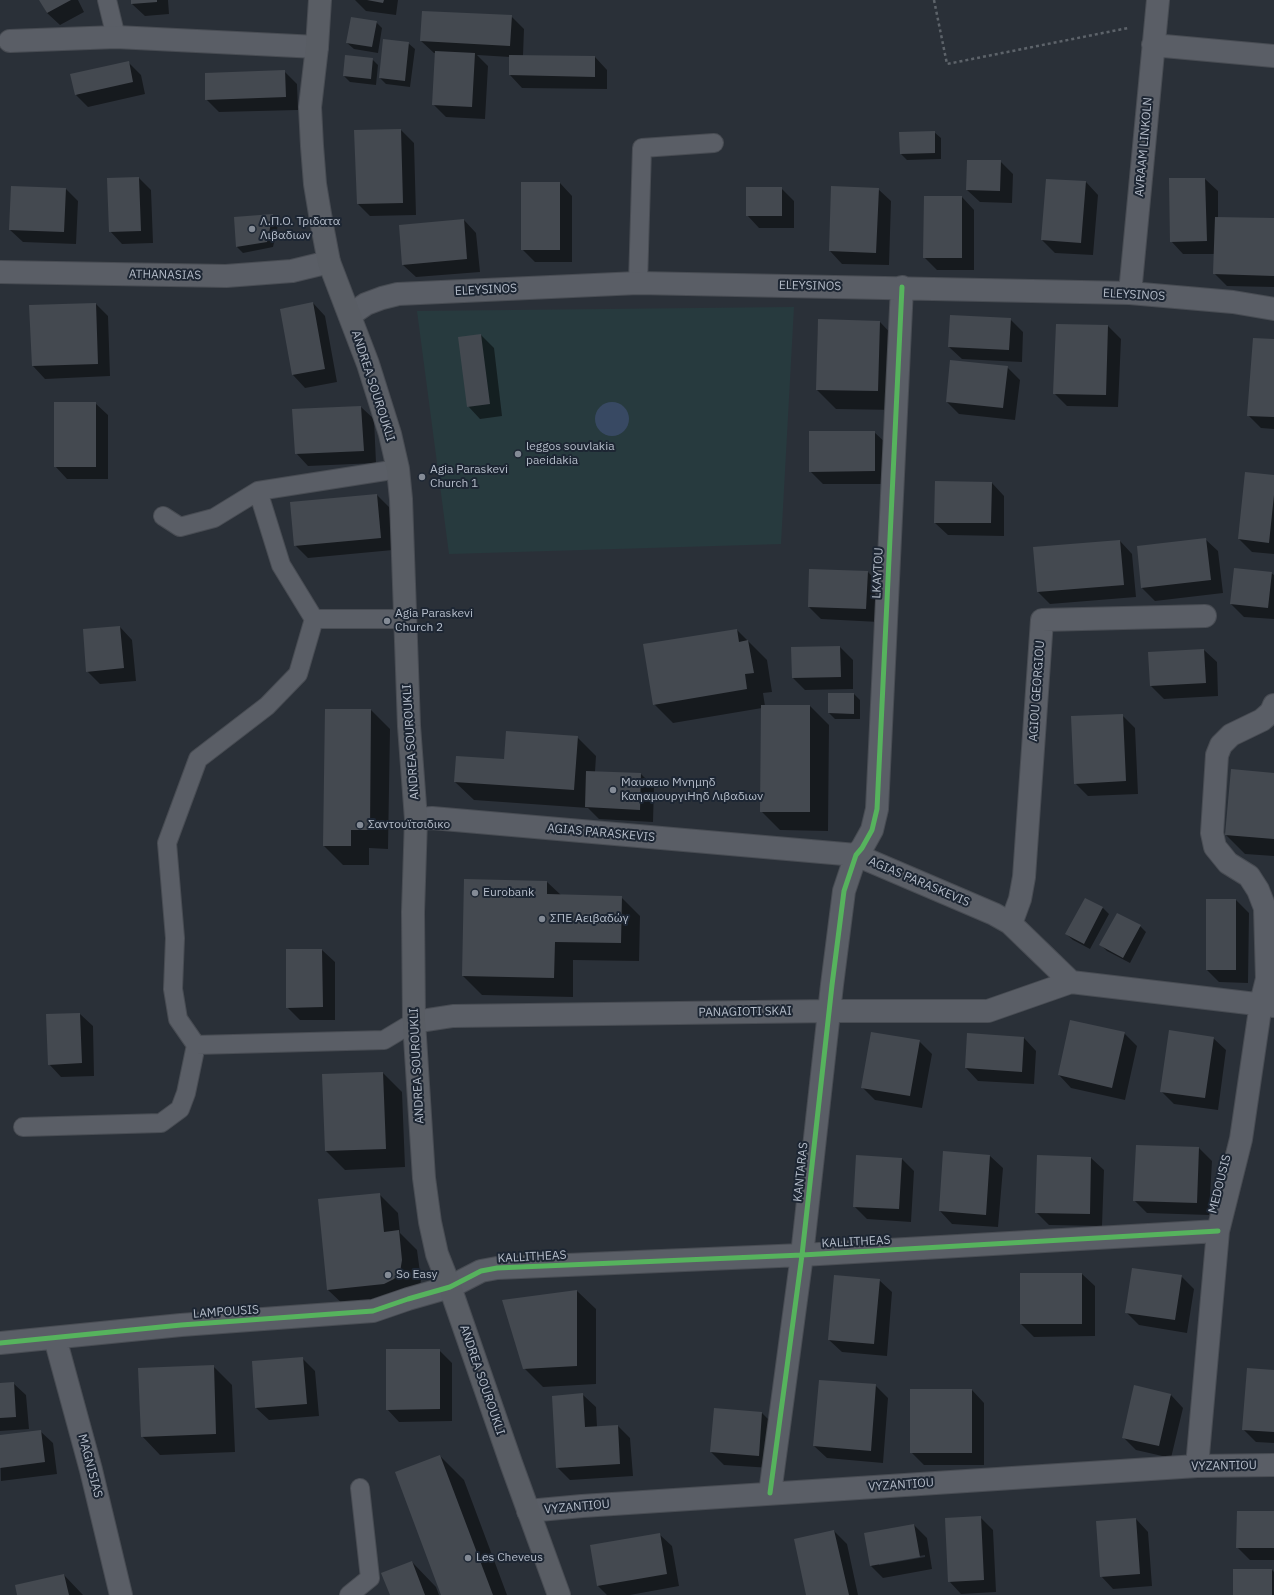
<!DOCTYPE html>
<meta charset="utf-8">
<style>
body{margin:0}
canvas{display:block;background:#2a3038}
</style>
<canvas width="1274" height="1595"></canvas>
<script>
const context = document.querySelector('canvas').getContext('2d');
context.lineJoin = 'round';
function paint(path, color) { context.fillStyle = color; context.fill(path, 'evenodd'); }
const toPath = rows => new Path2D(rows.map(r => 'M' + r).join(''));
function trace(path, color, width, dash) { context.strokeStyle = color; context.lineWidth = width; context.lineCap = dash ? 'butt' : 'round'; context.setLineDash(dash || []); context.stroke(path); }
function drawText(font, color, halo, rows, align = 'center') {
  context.font = font + ' "IBM Plex Sans",sans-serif'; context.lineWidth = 4; context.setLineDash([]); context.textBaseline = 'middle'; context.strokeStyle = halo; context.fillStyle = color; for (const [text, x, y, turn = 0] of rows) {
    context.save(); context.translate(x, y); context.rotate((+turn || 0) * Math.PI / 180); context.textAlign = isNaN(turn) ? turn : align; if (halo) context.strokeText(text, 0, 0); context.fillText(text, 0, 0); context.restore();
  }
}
const green = toPath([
 [794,307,781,544,449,554,417,311]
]);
const water = toPath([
 '595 419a17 17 0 1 1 34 0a17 17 0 1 1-34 0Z'
]);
const shadow = toPath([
 [40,0,78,0,84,12,60,25,47,13],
 [132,0,168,0,169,14,145,16,132,4],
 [355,0,398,0,396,15,366,11],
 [511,16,524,29,523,56,595,57,607,70,607,89,522,88,510,75,510,57,477,55,488,66,485,119,446,117,433,104,436,53,434,53,421,41],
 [376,22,382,28,378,53,354,49,347,43],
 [408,43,415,49,410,87,386,84,380,78],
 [346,56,372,59,378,65,376,85,350,82,344,76],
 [128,62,141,75,145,94,88,107,76,95],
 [284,71,297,84,298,110,219,112,206,99],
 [401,130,414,143,416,215,370,216,358,204],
 [934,132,941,138,941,159,907,160,901,154],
 [1000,161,1013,174,1012,203,980,202,967,190],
 [139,178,151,190,153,243,122,244,110,231],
 [1170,179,1205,179,1218,191,1218,218,1274,219,1274,287,1227,286,1214,273,1215,254,1183,254,1171,241],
 [1086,182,1098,195,1093,255,1055,253,1042,240],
 [560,183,572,196,572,262,535,262,522,249],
 [781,188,794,201,794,228,759,228,747,215],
 [66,189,78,201,76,244,23,242,10,230],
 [878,189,891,201,889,265,842,264,830,251],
 [962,197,974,210,974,270,937,270,924,257],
 [273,215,279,221,273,247,243,253,237,247,235,218],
 [464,220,476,233,480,272,416,277,403,265],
 [313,303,325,316,337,382,305,388,293,375,281,309],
 [96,304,108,316,110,376,45,379,33,366],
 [1010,319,1023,332,1022,362,962,359,949,347],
 [818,320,880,322,898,341,897,410,836,409,817,390],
 [1108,326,1121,339,1118,407,1067,406,1054,393],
 [481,335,494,348,502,416,480,419,468,406],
 [1274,340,1274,429,1261,428,1248,415],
 [1007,367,1020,380,1015,420,959,414,947,402],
 [95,403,108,415,108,479,67,479,55,466],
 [361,407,374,419,376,463,308,466,296,453],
 [874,432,887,444,887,484,823,484,810,471],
 [1274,476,1274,554,1252,552,1239,539],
 [992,483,1004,496,1004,536,948,535,935,523],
 [377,495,389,507,393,550,308,558,295,545],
 [1205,539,1218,551,1223,593,1155,601,1142,588,1138,547],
 [1120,541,1132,554,1136,597,1050,604,1038,592],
 [868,572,880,585,879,622,821,619,809,607],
 [1271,573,1274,575,1274,619,1244,617,1231,604],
 [120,627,132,640,136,681,100,684,87,671],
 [737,630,767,660,772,692,763,693,765,706,810,706,829,725,828,831,780,830,761,811,762,708,673,723,654,704],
 [840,647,853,660,853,689,805,690,793,678],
 [1204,650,1217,662,1218,696,1164,699,1151,686],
 [854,694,860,700,860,719,835,719,829,713],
 [326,710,371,710,390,729,388,849,369,848,369,865,343,865,324,846],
 [1122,715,1135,728,1138,794,1088,796,1075,783],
 [577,737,596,756,595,772,641,774,654,787,653,822,599,819,588,808,474,800,455,782,505,760],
 [1274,774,1274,856,1245,854,1226,835],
 [547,882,561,895,621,897,640,916,639,961,573,960,573,997,482,995,463,976],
 [1207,900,1236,900,1249,913,1248,983,1219,982,1207,970],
 [1103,908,1109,914,1090,949,1073,940,1066,934],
 [1140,926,1146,932,1130,963,1107,951,1101,945],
 [322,950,335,962,335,1020,300,1020,287,1007],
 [80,1014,93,1026,94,1076,61,1077,49,1064],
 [1124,1033,1137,1046,1125,1100,1071,1088,1059,1075],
 [968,1034,1024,1038,1036,1051,1034,1084,978,1081,966,1068],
 [1213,1038,1226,1050,1218,1110,1174,1104,1161,1091],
 [919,1041,932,1054,922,1108,875,1100,862,1087],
 [383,1073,402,1092,405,1167,345,1170,326,1151,323,1075],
 [1199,1148,1212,1161,1209,1215,1147,1213,1134,1200],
 [944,1152,990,1156,1003,1168,998,1227,952,1224,940,1211],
 [1038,1156,1091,1158,1104,1170,1102,1226,1049,1225,1036,1212],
 [901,1158,914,1171,911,1222,867,1219,854,1206],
 [379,1194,398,1213,400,1233,417,1250,421,1280,419,1291,347,1308,328,1290],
 [1021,1274,1082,1274,1095,1286,1095,1336,1034,1337,1021,1324],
 [1181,1276,1194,1289,1187,1333,1139,1325,1126,1312],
 [879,1280,892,1292,887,1356,842,1352,829,1340],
 [577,1291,596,1309,596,1384,543,1387,524,1368,504,1301],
 [439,1350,452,1363,452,1421,399,1422,387,1409],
 [303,1359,315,1371,319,1416,269,1420,256,1408],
 [213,1366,232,1385,235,1452,160,1455,142,1436],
 [1274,1371,1274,1443,1256,1442,1243,1429],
 [13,1383,26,1395,29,1429,0,1431,0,1384],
 [875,1385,888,1398,883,1463,827,1458,814,1446],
 [972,1390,984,1403,984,1465,924,1465,911,1452],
 [583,1395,596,1407,597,1427,618,1426,630,1438,633,1476,570,1480,557,1467],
 [1171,1395,1183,1408,1171,1458,1136,1450,1123,1437],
 [762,1413,775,1426,771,1468,724,1465,711,1452],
 [40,1431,53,1443,57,1474,1,1481,0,1436],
 [440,1456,464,1480,507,1595,442,1595],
 [1274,1512,1274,1560,1250,1560,1237,1547],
 [980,1517,993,1530,996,1592,961,1594,949,1581],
 [1136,1519,1148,1532,1152,1586,1113,1589,1101,1576],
 [914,1525,927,1538,932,1569,883,1578,871,1566],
 [925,1555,925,1557,879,1565,879,1563],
 [834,1531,847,1544,858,1595,807,1595],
 [659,1534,672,1546,679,1586,630,1595,607,1595,598,1586,591,1546],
 [412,1562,436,1587,439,1595,391,1595],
 [1272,1570,1274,1572,1274,1595,1234,1595],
 [64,1575,83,1595,18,1595]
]);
const building = toPath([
 [39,0,71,0,47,13],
 [131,0,157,0,157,2,131,4],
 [367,0,384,0,383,3],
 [422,11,512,15,510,46,420,41],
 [351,17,377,21,372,47,346,43],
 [383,39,409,42,405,81,379,78],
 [435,51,475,53,472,107,432,105],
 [345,55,373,58,371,79,343,76],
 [509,55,595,56,595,77,509,75],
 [129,61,133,82,75,95,70,74],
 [285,70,286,97,205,100,205,73],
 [401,129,403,203,357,204,354,130],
 [935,131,935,153,900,154,899,132],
 [967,160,1001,160,1000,191,966,190],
 [139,177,141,231,109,232,107,178],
 [1169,178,1205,178,1207,241,1170,242],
 [1046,179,1086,181,1081,243,1041,240],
 [521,182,560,182,560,250,521,250],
 [11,186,66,188,64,232,9,230],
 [831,186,879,188,876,253,829,251],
 [746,187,782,187,782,216,746,216],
 [924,196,962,196,962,258,923,258],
 [273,214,267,242,236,247,234,217],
 [1215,217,1274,218,1274,276,1213,274],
 [464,219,467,259,402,265,399,225],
 [313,302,325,369,292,375,280,309],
 [96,303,98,364,32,366,29,305],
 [950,315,1011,318,1009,350,948,347],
 [818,319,880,321,878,391,816,390],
 [1056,324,1108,325,1106,395,1053,394],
 [481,334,490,404,467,407,458,337],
 [1253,338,1274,339,1274,417,1247,416],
 [950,360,1008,366,1003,408,946,402],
 [54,402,96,402,96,467,54,467],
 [361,406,364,451,295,454,292,409],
 [809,431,875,431,875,471,809,472],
 [1245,472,1274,475,1274,495,1269,543,1238,539],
 [935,481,992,482,991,523,934,523],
 [377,494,381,538,294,546,290,502],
 [1206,538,1211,580,1141,588,1137,546],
 [1120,540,1124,585,1037,592,1033,547],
 [1234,568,1272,572,1268,608,1230,604],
 [809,569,868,571,866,609,808,607],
 [120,626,124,668,86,672,83,629],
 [737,629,739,642,748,640,754,673,745,674,747,689,653,705,643,644],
 [840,646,841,677,792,678,791,647],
 [1204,649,1206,683,1150,686,1148,652],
 [828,693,854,693,854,714,828,713],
 [761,705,810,705,810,812,760,812],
 [325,709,371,709,370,830,351,830,351,846,323,846],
 [1123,714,1126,781,1074,784,1071,716],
 [506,731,578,736,574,790,454,782,456,756,504,759],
 [1231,769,1274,773,1274,839,1225,835],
 [586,771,641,773,640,810,585,807],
 [464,879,547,881,547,894,622,896,621,943,555,942,554,978,462,976],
 [1085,898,1103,907,1084,944,1065,934],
 [1206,899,1236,899,1236,970,1206,970],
 [1117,913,1141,925,1123,958,1099,945],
 [286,949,322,949,323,1007,286,1008],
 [80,1013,82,1063,48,1065,46,1014],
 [1070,1020,1125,1032,1112,1088,1058,1075],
 [1169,1030,1214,1037,1205,1098,1160,1092],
 [871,1032,920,1040,910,1096,861,1088],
 [967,1033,1024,1037,1022,1072,965,1068],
 [383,1072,386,1149,325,1151,322,1074],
 [1136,1145,1199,1147,1197,1203,1133,1201],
 [943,1151,990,1155,986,1215,939,1211],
 [856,1155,902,1158,899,1209,853,1207],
 [1037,1155,1091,1157,1090,1214,1035,1213],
 [380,1193,384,1232,399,1230,402,1260,400,1272,394,1279,384,1284,327,1290,318,1199],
 [1132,1268,1182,1275,1175,1320,1125,1313],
 [1020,1273,1082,1273,1082,1324,1020,1324],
 [834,1275,880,1279,874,1344,828,1340],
 [577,1290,577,1366,523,1369,502,1300],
 [386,1349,440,1349,440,1409,386,1410],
 [303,1357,307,1404,255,1408,252,1361],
 [214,1365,216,1434,141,1437,138,1368],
 [1247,1368,1274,1370,1274,1432,1242,1430],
 [819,1380,876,1384,871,1451,813,1446],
 [14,1382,16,1417,0,1418,0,1383],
 [1134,1385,1171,1394,1159,1446,1122,1438],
 [910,1389,972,1389,972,1453,910,1453],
 [583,1393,585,1427,618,1425,620,1464,556,1468,552,1396],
 [714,1408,762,1412,759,1456,710,1452],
 [41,1430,45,1462,0,1468,0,1435],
 [440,1455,493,1595,441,1595,395,1472],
 [1237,1511,1274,1511,1274,1548,1236,1548],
 [981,1516,984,1580,948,1582,945,1518],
 [1136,1518,1140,1574,1100,1577,1096,1521],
 [914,1524,920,1557,870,1566,864,1533],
 [834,1530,849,1595,806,1595,794,1539],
 [660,1533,667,1574,597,1586,590,1545],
 [412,1561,425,1595,390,1595,381,1573],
 [1233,1569,1272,1569,1272,1595,1233,1595],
 [64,1574,69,1595,17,1595,15,1585]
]);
const path = toPath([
 [934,0,947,64,1128,28]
]);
const service = toPath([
 [107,0,116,37],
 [638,283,642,148,714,143],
 [258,491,281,565,314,619,298,674,267,706,198,759,167,843,175,938,173,989,178,1019,196,1045,384,1040,414,1022],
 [163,516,180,527,214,518,258,491,398,469],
 [314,619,405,619],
 [23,1127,161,1123,180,1109,186,1093,196,1045],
 [349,1595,370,1578,360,1488]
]);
const minor = toPath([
 [10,41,116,37,317,47],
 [1153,45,1274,56],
 [1130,293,1158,0],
 [350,315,366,304,382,298,398,294,638,283,1130,293,1233,302,1274,309],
 [416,819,432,818,856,855,994,914,1010,923,1071,982,1274,1006],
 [1010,923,1012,921,1020,899,1024,877,1042,620,1205,616],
 [414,1022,453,1016,829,1011,988,1011,1071,982],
 [55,1338,91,1470,121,1595],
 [0,1343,181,1325,373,1311,408,1299,450,1287,481,1271,497,1268,802,1255,1218,1231],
 [1197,1466,1218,1231,1241,1139,1261,1003,1267,979,1265,908,1258,890,1249,876,1228,863,1215,847,1212,833,1217,755,1221,745,1231,735,1262,720,1271,712,1274,705],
 [770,1493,802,1255,832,985,844,891,856,855,862,848,872,830,877,809,902,287],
 [528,1511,582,1506,1197,1466,1274,1465]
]);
const tertiary = toPath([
 [0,272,226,276,292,271,329,262]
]);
const secondary = toPath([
 [320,0,317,47,310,107,312,146,315,184,321,220,329,262,368,364,390,434,398,469,401,499,409,726,416,819,413,912,414,1022,424,1178,430,1222,437,1254,450,1287,511,1463,559,1595]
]);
const cycleway = toPath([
 [0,1343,181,1325,373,1311,408,1299,450,1287,481,1271,497,1268,802,1255,1218,1231],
 [770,1493,802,1255,832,985,844,891,856,855,862,848,872,830,877,809,902,287]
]);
const markers = [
 [252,229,4,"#848b96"],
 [518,454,4,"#848b96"],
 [422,477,4,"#848b96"],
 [387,621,4,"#848b96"],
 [613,790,4,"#848b96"],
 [360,825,4,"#848b96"],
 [475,893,4,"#848b96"],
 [542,919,4,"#848b96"],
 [388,1275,4,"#848b96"],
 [468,1558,4,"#848b96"]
];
const streetNames = [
 ["AVRAAM LINKOLN",1144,147,-85],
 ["ATHANASIAS",165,275,1],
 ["ELEYSINOS",810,286,1],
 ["ELEYSINOS",486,290,-3],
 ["ELEYSINOS",1134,295,3],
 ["ANDREA SOUROUKLI",373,386,72],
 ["LKAYTOU",878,573,-87],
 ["AGIOU GEORGIOU",1037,691,-86],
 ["ANDREA SOUROUKLI",411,742,-94],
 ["AGIAS PARASKEVIS",601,833,5],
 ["AGIAS PARASKEVIS",919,882,23],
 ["PANAGIOTI SKAI",745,1012,-1],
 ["ANDREA SOUROUKLI",417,1066,-93],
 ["KANTARAS",801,1172,-84],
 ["MEDOUSIS",1220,1184,-76],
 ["KALLITHEAS",856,1242,-3],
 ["KALLITHEAS",532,1257,-3],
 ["LAMPOUSIS",226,1312,-4],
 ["ANDREA SOUROUKLI",482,1380,71],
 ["MAGNISIAS",90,1466,75],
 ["VYZANTIOU",1224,1466,-1],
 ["VYZANTIOU",901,1485,-4],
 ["VYZANTIOU",577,1507,-5]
];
const poiNames = [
 ["Λ.Π.Ο. Τριδατα",260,222],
 ["Λιβαδιων",260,236],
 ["leggos souvlakia",526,447],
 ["paeidakia",526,461],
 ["Agia Paraskevi",430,470],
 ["Church 1",430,484],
 ["Agia Paraskevi",395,614],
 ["Church 2",395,628],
 ["Μαυαειο Μνημηδ",621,783],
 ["ΚαηαμουργιΗηδ Λιβαδιων",621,797],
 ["Σαντουϊτσιδικο",368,825],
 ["Eurobank",483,893],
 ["ΣΠΕ Αειβαδώγ",550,919],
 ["So Easy",396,1275],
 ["Les Cheveus",476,1558]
];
paint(green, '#273a3e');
paint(water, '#384963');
paint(shadow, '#0007');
paint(building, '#444950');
trace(service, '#484c53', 20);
trace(minor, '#484c53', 24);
trace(tertiary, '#484c53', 24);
trace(secondary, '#484c53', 24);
trace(path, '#5d636a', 2.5, [3, 3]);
trace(service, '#5a5e66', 18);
trace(minor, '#5a5e66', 22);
trace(tertiary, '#5a5e66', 22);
trace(secondary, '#595d64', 22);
trace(cycleway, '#56b35d', 5);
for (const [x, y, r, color] of markers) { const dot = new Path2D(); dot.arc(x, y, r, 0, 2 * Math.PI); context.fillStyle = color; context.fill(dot); trace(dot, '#1d2633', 1.5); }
drawText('12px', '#b4bcc9', '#1d2633', streetNames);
drawText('12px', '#b4bcc9', '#1d2633', poiNames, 'left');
</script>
